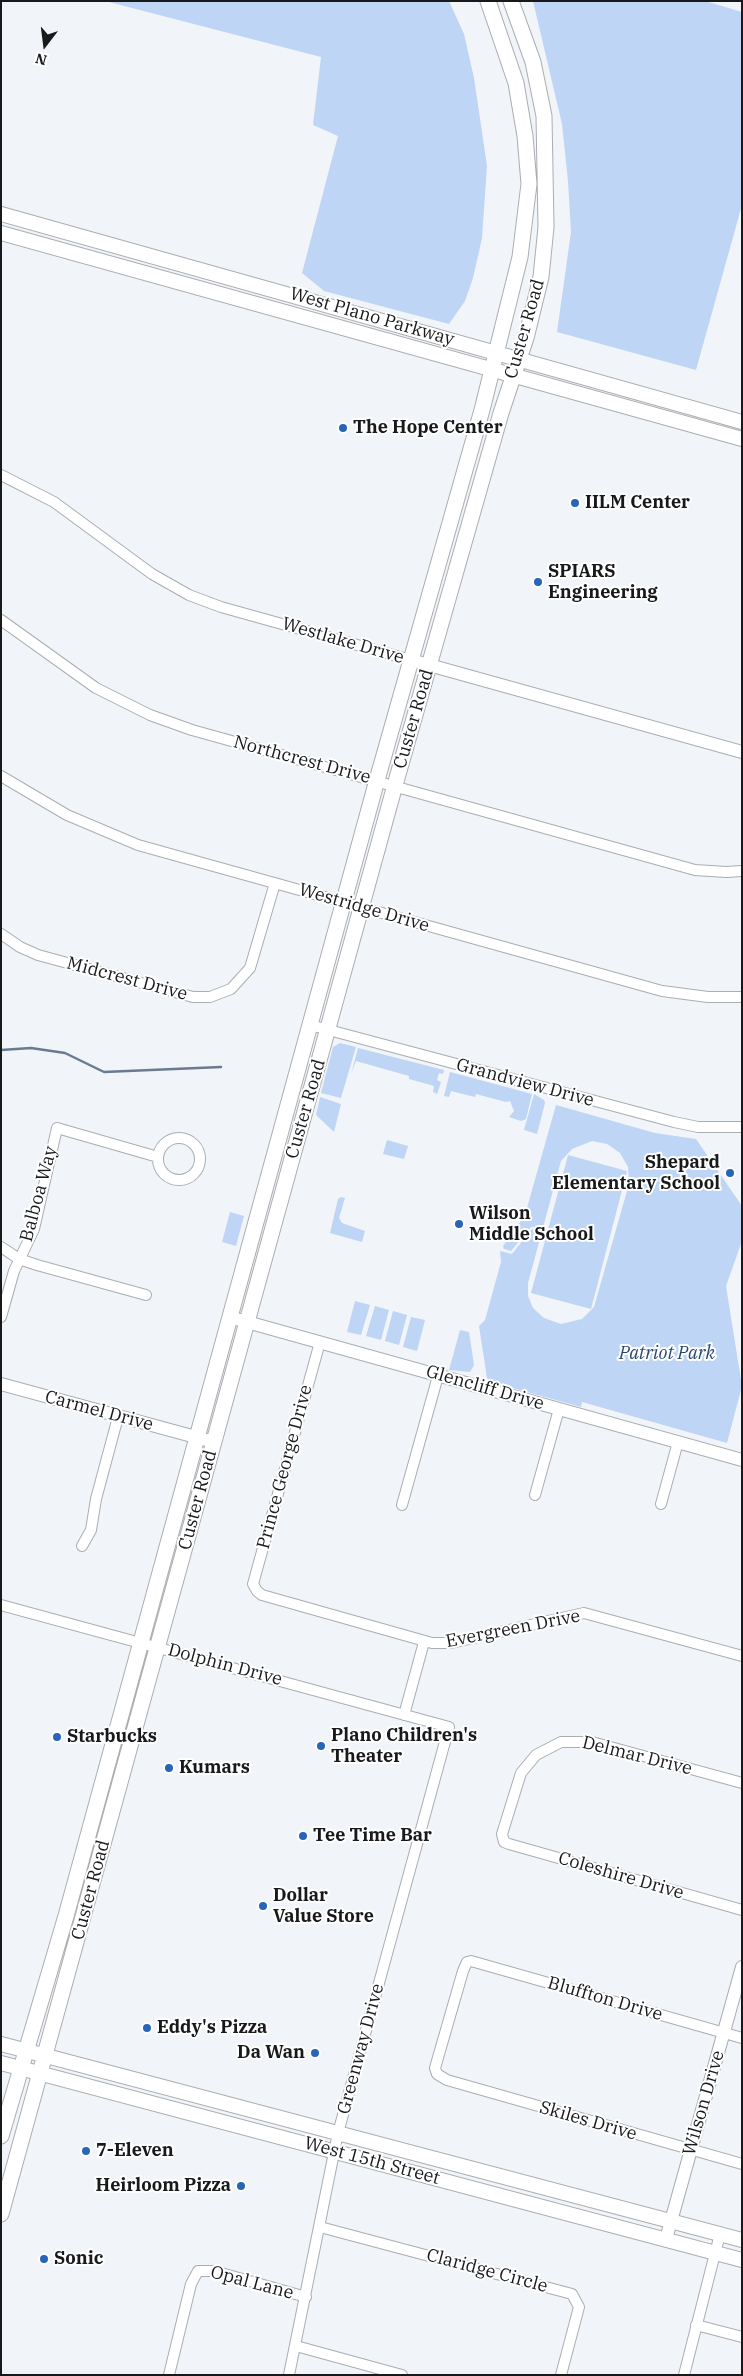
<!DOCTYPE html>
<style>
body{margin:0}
#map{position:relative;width:743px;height:2376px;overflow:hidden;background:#f1f4f8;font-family:"IBM Plex Serif",serif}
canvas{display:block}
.frame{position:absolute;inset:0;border:2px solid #18191b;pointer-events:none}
.north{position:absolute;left:20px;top:20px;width:50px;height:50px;-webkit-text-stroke:4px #fff;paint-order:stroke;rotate:195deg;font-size:14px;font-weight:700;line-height:20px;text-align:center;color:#18191b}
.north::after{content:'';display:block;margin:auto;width:18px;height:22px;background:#18191b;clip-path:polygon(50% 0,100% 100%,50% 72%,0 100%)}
</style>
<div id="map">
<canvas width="743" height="2376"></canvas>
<div class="frame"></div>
<div class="north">N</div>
</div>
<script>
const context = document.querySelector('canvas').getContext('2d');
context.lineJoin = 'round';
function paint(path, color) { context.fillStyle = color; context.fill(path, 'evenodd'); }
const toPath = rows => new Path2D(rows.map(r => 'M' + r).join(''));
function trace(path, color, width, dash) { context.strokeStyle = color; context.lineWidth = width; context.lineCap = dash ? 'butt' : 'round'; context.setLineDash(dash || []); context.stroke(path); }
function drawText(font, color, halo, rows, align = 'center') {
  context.font = font + ' "IBM Plex Serif",serif'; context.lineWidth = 4; context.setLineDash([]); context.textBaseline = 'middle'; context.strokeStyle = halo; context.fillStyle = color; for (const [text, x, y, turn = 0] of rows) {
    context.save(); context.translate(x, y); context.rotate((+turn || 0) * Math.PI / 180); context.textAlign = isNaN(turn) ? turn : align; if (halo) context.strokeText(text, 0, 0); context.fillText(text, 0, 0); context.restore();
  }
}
const green = toPath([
 [105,1,449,1,464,34,474,78,487,166,482,238,473,278,465,301,449,324,324,291,302,273,338,136,313,125,321,57],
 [533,1,705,1,742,12,742,205,696,370,557,332,571,232,568,181,562,124],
 [340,1043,356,1047,341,1098,321,1093,333,1047],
 [358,1048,444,1070,443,1074,439,1073,437,1080,441,1082,437,1094,433,1092,434,1086,409,1079,409,1076,356,1061,351,1074],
 [450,1072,532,1094,526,1119,521,1121,509,1117,514,1111,510,1101,506,1102,476,1094,475,1097,451,1091,449,1097,444,1096],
 [534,1094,544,1100,545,1103,537,1134,524,1130],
 [320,1097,341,1104,334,1132,316,1115],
 [556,1105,655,1133,696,1139,742,1206,742,1241,726,1286,742,1386,727,1443,582,1402,581,1407,491,1382,487,1378,479,1326,485,1320,501,1262,500,1251,512,1254,531,1230,535,1228,535,1227,531,1227,511,1251,504,1249,503,1246,525,1215],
 [592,1141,607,1144,620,1153,628,1167,629,1184,594,1307,582,1319,561,1324,544,1318,533,1308,528,1296,528,1283,561,1161,572,1149],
 [387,1140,408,1146,404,1159,383,1154],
 [568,1155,627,1171,591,1309,531,1293],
 [341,1197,345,1198,339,1218,342,1223,365,1231,362,1242,330,1233,338,1199],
 [230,1212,244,1216,236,1246,222,1242],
 [355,1301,370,1305,361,1335,347,1332],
 [375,1306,389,1310,381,1340,366,1336],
 [393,1311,407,1315,399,1345,385,1341],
 [411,1317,425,1320,417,1351,403,1347],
 [460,1330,469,1332,474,1365,470,1372,449,1370]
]);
const stream = toPath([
 [1,1050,31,1048,65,1053,104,1072,221,1067]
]);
const minor = toPath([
 [1,475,54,502,152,574,189,595,221,607,411,660],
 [1,620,96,688,150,715,192,730,695,870,726,872,742,871],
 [1,776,67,815,138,845,662,991,708,997,742,997],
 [1,934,20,947,38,955,193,997,210,997,231,989,250,968,275,883],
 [310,1025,674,1122,698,1127,742,1127],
 '158 1159a21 21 0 1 1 42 0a21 21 0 1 1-42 0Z',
 [1,1247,19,1259,37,1265,146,1295],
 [1,1317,14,1271,34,1229,57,1128,158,1157],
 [320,1342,253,1584,257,1591,262,1595,432,1643,451,1643,584,1613,742,1656],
 [535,1495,559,1409],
 [661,1504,678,1442],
 [402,1505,438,1376],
 [82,1546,91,1530,96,1499,118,1417],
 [1,1605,449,1727,338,2133,289,2375],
 [404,1715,424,1642],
 [742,1783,592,1742,561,1742,536,1755,521,1773,502,1834,504,1842,509,1844,742,1910],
 [742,2038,471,1961,467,1962,463,1971,435,2068,437,2074,447,2080,742,2164],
 [320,2227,572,2294,579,2307,561,2375],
 [696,2325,742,2337],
 [296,2346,402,2375],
 [169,2375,191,2284,198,2271,214,2271,306,2297],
 [684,2375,720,2234]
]);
const tertiary = toPath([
 [411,660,742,752],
 [229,1317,742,1460],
 [1,1384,214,1442],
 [666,2239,742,1967]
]);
const secondary = toPath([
 [1,214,742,422],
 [1,233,742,439],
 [1,2044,742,2240],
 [1,2063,742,2260]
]);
const primary = toPath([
 [1,2136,66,1916,377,780,482,410,520,257,529,184,525,136,516,83,488,1],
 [1,2214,395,785,501,413,526,338,541,277,546,227,544,116,533,62,511,1]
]);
const markers = [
 [343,428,5,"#2665b7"],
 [575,503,5,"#2665b7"],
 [538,582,5,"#2665b7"],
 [730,1173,5,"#2665b7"],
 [459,1224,5,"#2665b7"],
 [57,1737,5,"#2665b7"],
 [321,1746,5,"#2665b7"],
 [169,1768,5,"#2665b7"],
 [303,1836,5,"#2665b7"],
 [263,1906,5,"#2665b7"],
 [147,2028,5,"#2665b7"],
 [315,2053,5,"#2665b7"],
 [86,2151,5,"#2665b7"],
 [241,2186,5,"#2665b7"],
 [44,2259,5,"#2665b7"]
];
const streetNames = [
 ["West Plano Parkway",372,317,16],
 ["Custer Road",525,329,-74],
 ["Westlake Drive",343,641,16],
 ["Custer Road",414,719,-74],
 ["Northcrest Drive",302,760,15],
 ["Westridge Drive",364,908,16],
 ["Midcrest Drive",127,979,15],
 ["Grandview Drive",525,1083,15],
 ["Custer Road",306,1109,-74],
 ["Balboa Way",39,1194,-75],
 ["Glencliff Drive",485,1388,16],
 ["Carmel Drive",99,1411,15],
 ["Prince George Drive",285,1467,-75],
 ["Custer Road",198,1500,-75],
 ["Evergreen Drive",513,1629,-11],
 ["Dolphin Drive",225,1665,15],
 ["Delmar Drive",637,1756,14],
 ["Coleshire Drive",621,1876,16],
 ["Custer Road",91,1890,-75],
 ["Bluffton Drive",605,1999,16],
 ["Greenway Drive",361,2049,-75],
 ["Wilson Drive",704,2103,-74],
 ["Skiles Drive",588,2121,16],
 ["West 15th Street",372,2161,15],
 ["Claridge Circle",487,2271,15],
 ["Opal Lane",252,2283,15]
];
const poiNames = [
 ["The Hope Center",353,428],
 ["IILM Center",585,503],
 ["SPIARS",548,572],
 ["Engineering",548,593],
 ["Shepard",720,1163,"right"],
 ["Elementary School",720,1184,"right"],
 ["Wilson",469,1214],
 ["Middle School",469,1235],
 ["Plano Children's",331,1736],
 ["Theater",331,1757],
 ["Starbucks",67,1737],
 ["Kumars",179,1768],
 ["Tee Time Bar",313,1836],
 ["Dollar",273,1896],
 ["Value Store",273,1917],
 ["Eddy's Pizza",157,2028],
 ["Da Wan",305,2053,"right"],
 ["7-Eleven",96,2151],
 ["Heirloom Pizza",231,2186,"right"],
 ["Sonic",54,2259]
];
const parkNames = [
 ["Patriot Park",667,1354]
];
paint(green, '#bed5f5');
trace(stream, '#6a7a90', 2.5);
trace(minor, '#aaadb1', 12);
trace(tertiary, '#aaadb1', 14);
trace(secondary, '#aaadb1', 16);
trace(primary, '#aaadb1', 17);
trace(minor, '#fff', 10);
trace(tertiary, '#fff', 12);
trace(secondary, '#fff', 14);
trace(primary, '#fff', 15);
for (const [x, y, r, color] of markers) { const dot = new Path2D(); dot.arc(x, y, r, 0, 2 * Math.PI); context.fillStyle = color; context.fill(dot); trace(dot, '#fff', 2); }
drawText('18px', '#18191b', '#fff', streetNames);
drawText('bold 18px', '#18191b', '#fff', poiNames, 'left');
drawText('italic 18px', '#274671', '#fff', parkNames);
</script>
